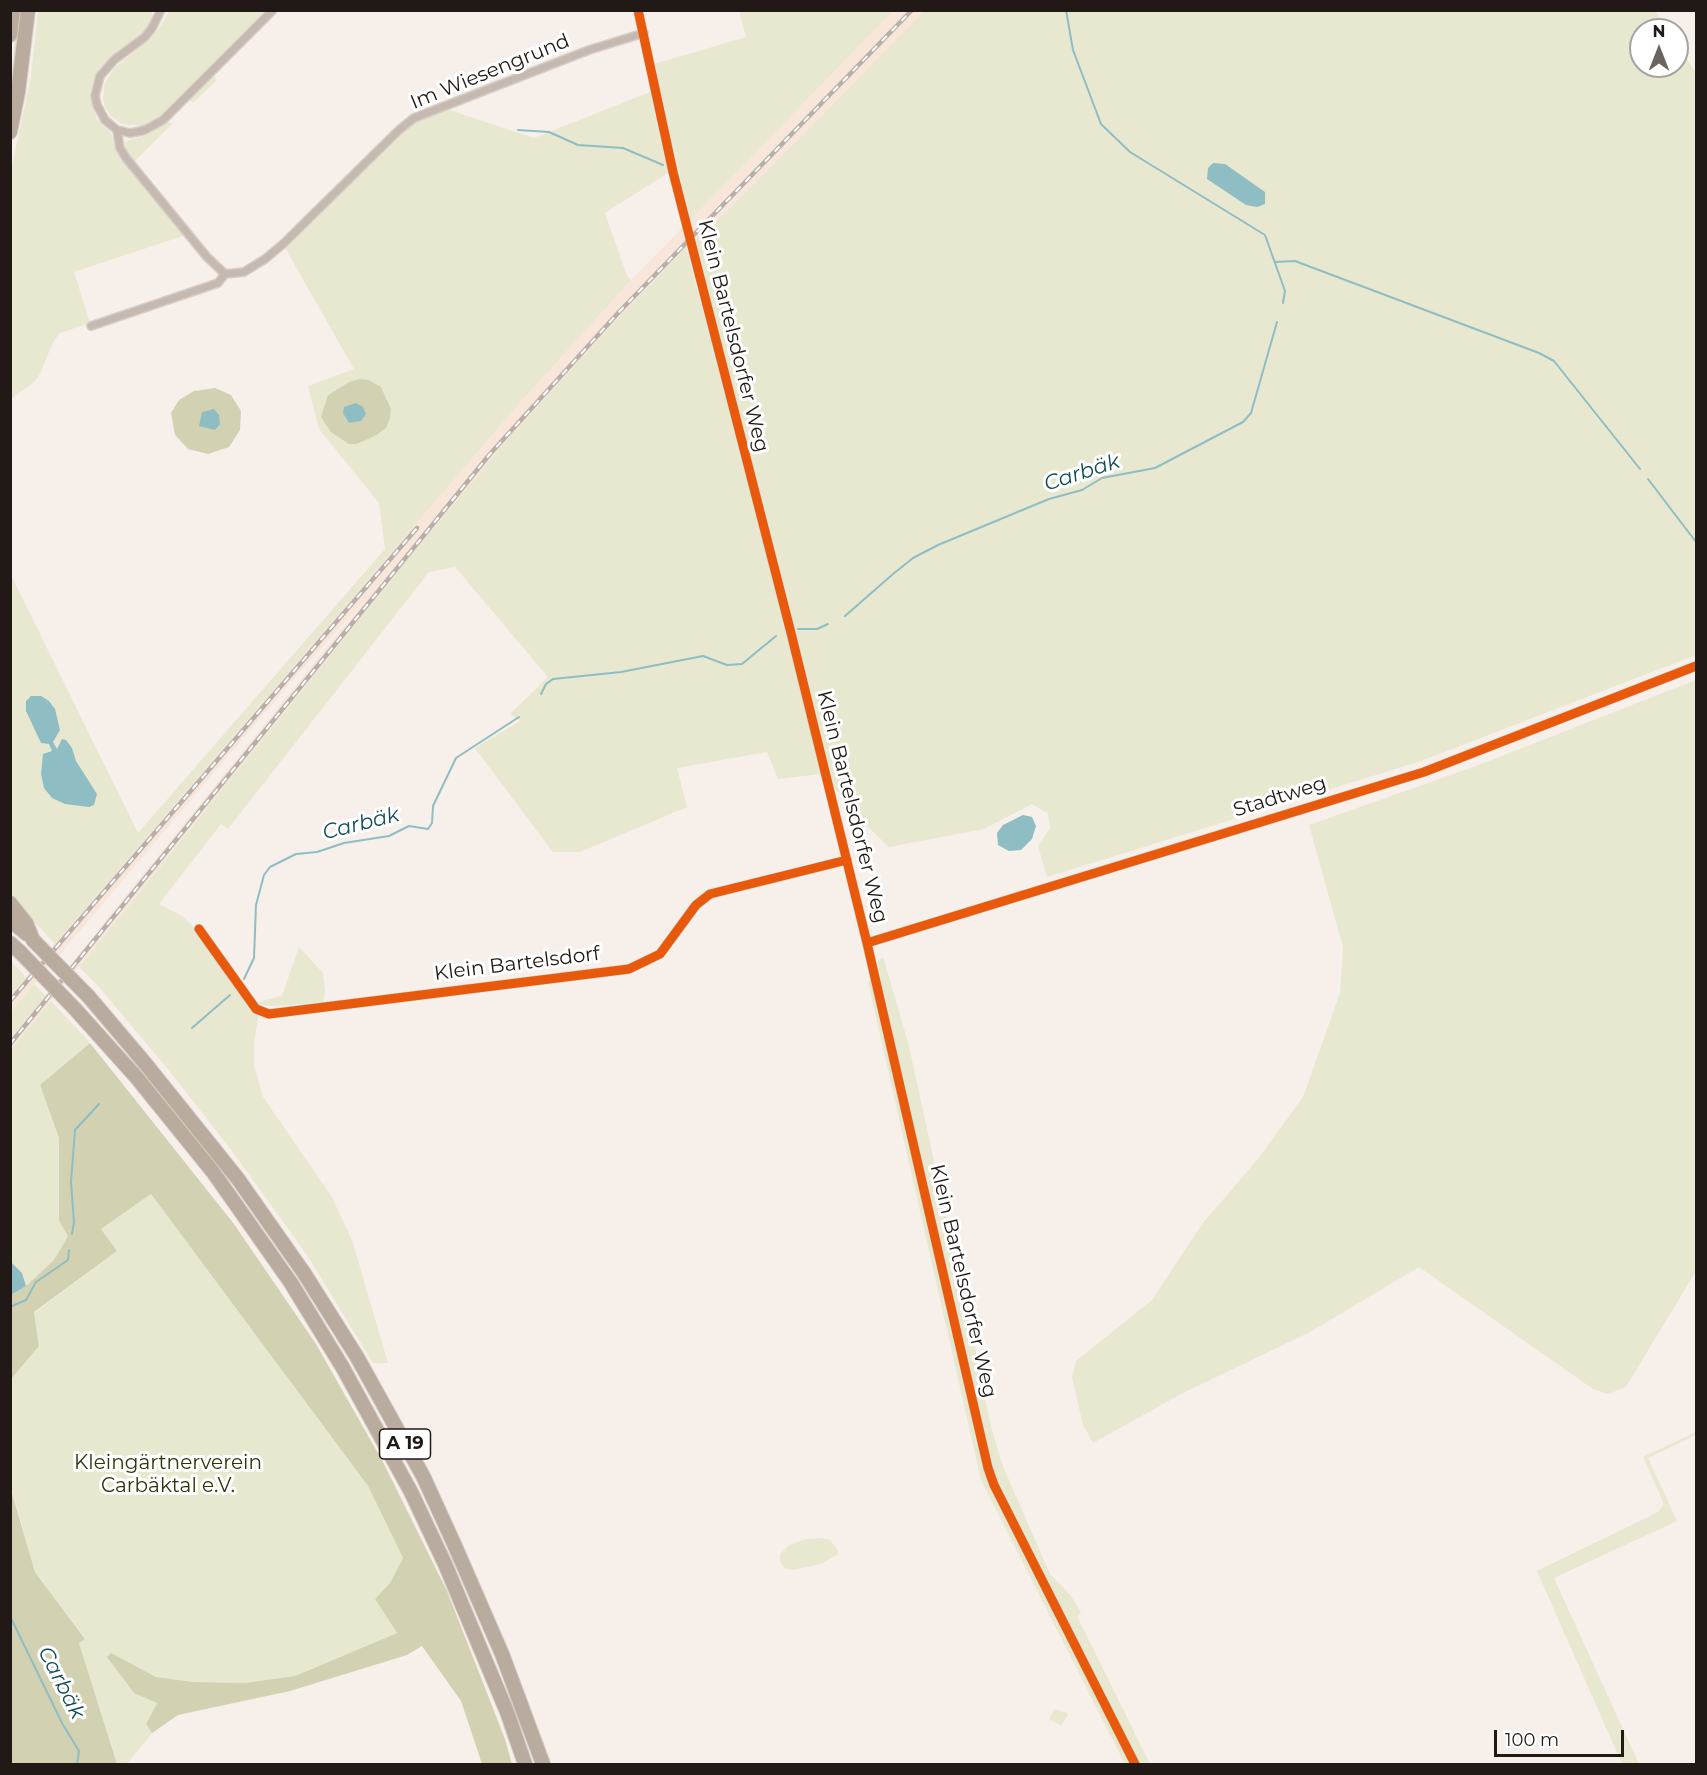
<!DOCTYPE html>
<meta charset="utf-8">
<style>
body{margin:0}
#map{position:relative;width:1707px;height:1775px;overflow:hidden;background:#f7efe9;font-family:Montserrat,sans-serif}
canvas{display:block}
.frame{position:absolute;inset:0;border:12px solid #201915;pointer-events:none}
.north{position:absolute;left:1629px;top:18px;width:60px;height:60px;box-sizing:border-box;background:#fff;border:2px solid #a6a3a1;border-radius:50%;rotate:0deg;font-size:16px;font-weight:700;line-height:24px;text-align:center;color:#201915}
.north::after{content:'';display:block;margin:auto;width:21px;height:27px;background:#6b645f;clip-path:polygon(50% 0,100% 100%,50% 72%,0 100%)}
.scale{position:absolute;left:1494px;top:1730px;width:130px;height:27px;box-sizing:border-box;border:3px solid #201915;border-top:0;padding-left:8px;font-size:18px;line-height:21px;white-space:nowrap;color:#201915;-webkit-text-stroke:4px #fff;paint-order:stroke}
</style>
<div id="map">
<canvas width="1707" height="1775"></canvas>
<div class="frame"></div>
<div class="north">N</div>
<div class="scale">100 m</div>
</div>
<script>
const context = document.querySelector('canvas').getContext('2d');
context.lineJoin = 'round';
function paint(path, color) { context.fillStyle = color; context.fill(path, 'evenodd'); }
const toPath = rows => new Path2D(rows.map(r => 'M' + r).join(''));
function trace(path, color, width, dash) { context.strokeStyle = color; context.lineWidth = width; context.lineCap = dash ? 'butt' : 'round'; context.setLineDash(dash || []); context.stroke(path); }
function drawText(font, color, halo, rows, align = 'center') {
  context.font = font + ' Montserrat,sans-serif'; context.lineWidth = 6; context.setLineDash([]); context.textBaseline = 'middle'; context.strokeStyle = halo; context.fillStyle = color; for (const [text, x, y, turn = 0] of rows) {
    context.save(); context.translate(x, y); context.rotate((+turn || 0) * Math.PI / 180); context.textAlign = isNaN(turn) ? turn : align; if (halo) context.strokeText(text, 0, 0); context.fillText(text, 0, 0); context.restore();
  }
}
const built = toPath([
 [893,11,924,11,794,144,711,227,686,247,620,316,513,433,407,560,11,1051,11,1038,365,600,290,683,11,1012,11,994,524,398,606,306]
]);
const green = toPath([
 [18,11,23,11,11,104,11,75],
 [38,11,152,11,151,21,146,31,102,65,97,72,90,91,91,101,97,119,111,133,121,157,186,235,74,272,90,323,60,333,53,342,41,372,34,382,11,399,11,171,31,76],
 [169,11,270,11,165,114,155,121,143,126,122,124,110,115,105,107,103,100,104,85,114,68,150,39,162,24],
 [739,11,893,11,690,220,654,64,746,37],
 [924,11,1655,11,1668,30,1641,30,1641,66,1677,66,1677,44,1696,73,1696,655,1421,761,1047,877,1038,846,1050,828,1048,814,1032,804,984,829,889,847,850,810,830,781,769,531,694,241,711,227,794,144],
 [213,75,217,80,193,103,189,99],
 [650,92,668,173,605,213,627,276,631,280,524,398,55,944,11,897,10,573,138,833,385,549,379,503,319,429,308,386,354,369,284,246,400,132,416,122,448,107,452,111,534,138],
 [359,379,369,380,381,387,391,409,375,436,357,444,328,395,349,382],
 [167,121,172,124,134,162,125,150,126,141,147,135],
 [686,247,785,623,821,774,778,779,767,752,677,768,687,807,580,852,553,852,475,748,520,721,510,714,548,677,455,567,429,572,228,829,221,824,159,904,182,916,199,932,249,1005,259,1013,254,1042,254,1065,263,1097,332,1197,352,1240,388,1363,373,1363,307,1255,232,1151,171,1073,99,987,79,967,407,560,513,433,620,316],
 [1696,680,1696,1271,1626,1387,1608,1394,1593,1389,1419,1267,1310,1332,1183,1393,1093,1443,1083,1425,1072,1377,1076,1361,1152,1300,1202,1224,1258,1159,1303,1097,1340,993,1343,947,1309,825,1476,766],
 [299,947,323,973,325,992,323,1002,278,1006,267,1006,258,1002,282,996],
 [883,957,908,1042,979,1366,990,1423,1002,1464,1050,1574,1072,1597,1081,1613,1077,1616,1150,1764,1125,1764,981,1480,868,982,881,978,877,962],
 [11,961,26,977,11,994],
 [34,984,46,996,11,1038,11,1012],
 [51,1001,90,1043,40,1085,59,1138,59,1221,68,1236,54,1260,26,1286,22,1273,11,1262,10,1051],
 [151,1194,368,1486,403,1558,390,1583,375,1599,397,1633,295,1676,244,1683,194,1682,156,1677,110,1653,157,1703,146,1724,152,1733,127,1764,117,1764,79,1643,85,1638,35,1572,11,1486,10,1379,39,1345,34,1313,117,1251,101,1229],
 [1696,1432,1696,1435,1648,1458,1677,1521,1554,1578,1639,1764,1622,1764,1537,1571,1658,1512,1664,1504,1643,1457],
 [821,1538,830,1540,838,1550,838,1554,821,1564,793,1570,784,1568,780,1561,780,1554,789,1545,806,1539],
 [1055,1709,1067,1713,1068,1715,1061,1726,1049,1719]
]);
const forest = toPath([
 [359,379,369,380,381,387,391,409,390,418,386,428,375,436,357,444,349,444,331,432,321,417,328,395,349,382],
 [215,388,231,395,241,411,240,430,229,447,208,454,188,449,175,435,171,413,179,400,194,391],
 [90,1043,234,1224,316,1344,383,1462,447,1591,505,1739,512,1764,482,1764,461,1701,422,1646,407,1655,290,1691,178,1715,152,1733,146,1724,157,1703,134,1693,107,1657,111,1653,156,1677,194,1682,244,1683,295,1676,397,1633,375,1599,390,1583,403,1558,368,1486,151,1194,101,1229,117,1251,34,1312,39,1346,11,1379,11,1295,26,1286,54,1260,68,1236,59,1221,59,1138,40,1085],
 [10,1486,35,1572,85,1639,79,1643,117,1764,11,1764]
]);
const water = toPath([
 [1213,163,1225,164,1265,192,1265,204,1257,207,1246,205,1207,179,1208,168],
 [356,403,363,407,366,414,361,421,349,423,343,413,344,407],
 [214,409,219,415,220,424,215,430,199,426,202,412],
 [31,696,41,696,49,701,55,709,60,730,53,742,57,749,62,739,66,740,72,748,76,761,97,794,94,805,89,807,65,804,52,798,44,788,41,774,43,754,52,751,49,744,41,743,26,711,26,701],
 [1023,815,1032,817,1036,826,1032,839,1021,850,1009,851,998,845,997,833,1003,825],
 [11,1262,22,1273,26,1286,11,1295]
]);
const stream = toPath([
 [1066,10,1073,50,1101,124,1130,152,1265,235,1285,291,1283,303],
 [518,130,549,132,578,145,623,148,663,165],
 [1275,262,1295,261,1539,353,1554,361,1640,469],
 [1648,479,1696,542],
 [845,616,893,574,913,558,938,545,1049,499,1082,490,1102,478,1155,468,1243,422,1251,413,1277,322],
 [798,629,817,629,828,624],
 [541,694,546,684,553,679,621,672,703,656,727,665,742,664,776,636],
 [244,979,254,958,256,905,264,875,270,867,296,854,317,852,344,843,389,836,409,826,428,829,432,823,433,806,456,758,519,717],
 [192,1028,230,995],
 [72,1234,74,1222,71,1182,75,1130,99,1104],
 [10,1307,26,1300,36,1282,68,1260,69,1250],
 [10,1616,62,1723,79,1751,77,1764]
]);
const street = toPath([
 [161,10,152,28,145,37,114,60,100,76,95,96,97,105,105,120,117,130,130,133,136,132,145,130,163,120,273,10],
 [638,10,673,172,791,633,867,943,988,1468,994,1485,1135,1764],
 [117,130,120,148,126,158,207,257,225,274],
 [91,326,218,283,225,274,244,272,265,259,283,244,399,130,414,118,589,50,644,33],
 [199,929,256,1009,269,1014,629,969,660,954,696,905,710,894,847,860],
 [867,943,1424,772,1696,666]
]);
const highway = toPath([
 [10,35,13,10],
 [10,132,18,92,28,10],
 [10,903,26,923,33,940],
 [10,920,27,934],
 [10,943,20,952],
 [89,997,144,1062,238,1179,304,1273,357,1357,423,1476,455,1546,502,1654,543,1764],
 [76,1010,137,1078,213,1172,291,1283,343,1368,411,1492,445,1564,507,1712,525,1764]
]);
const rail = toPath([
 [10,1001,417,528],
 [10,1044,490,454,619,312,912,10]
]);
const highwayBridge = toPath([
 [33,940,89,997],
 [20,952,76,1010]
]);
const cycleway = toPath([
 [638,10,673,172,791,633,867,943,988,1468,994,1485,1135,1764],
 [199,929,256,1009,269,1014,629,969,660,954,696,905,710,894,847,860],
 [867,943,1424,772,1696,666]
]);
const shields = [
 [405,1444,51]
];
const shieldNames = [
 ["A 19",405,1444]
];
const streetNames = [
 ["Im Wiesengrund",490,72,-22],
 ["Klein Bartelsdorfer Weg",733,336,76],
 ["Stadtweg",1280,797,-17],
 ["Klein Bartelsdorfer Weg",852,807,76],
 ["Klein Bartelsdorf",517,964,-7],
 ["Klein Bartelsdorfer Weg",963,1281,77]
];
const parkNames = [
 ["Kleingärtnerverein",168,1463],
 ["Carbäktal e.V.",168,1486]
];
const waterNames = [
 ["Carbäk",1082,473,-18],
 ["Carbäk",361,824,-14],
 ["Carbäk",61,1683,63]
];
paint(built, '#f9e6da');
paint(green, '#e8e8d0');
paint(forest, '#d2d2b3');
paint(water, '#8fbdc4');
trace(stream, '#8fbdc4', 2);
trace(street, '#d4cdc8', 10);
trace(highway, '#d4cdc8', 16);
trace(street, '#c6b9af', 7);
trace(highway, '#b9ab9e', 14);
trace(rail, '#b8afa9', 4.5);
trace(rail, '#fff', 2, [7]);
trace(highwayBridge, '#d4cdc8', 16, []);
trace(highwayBridge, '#b9ab9e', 14);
trace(cycleway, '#e8590c', 9);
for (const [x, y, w] of shields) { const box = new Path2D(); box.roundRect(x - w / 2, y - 15, w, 30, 4.5); context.fillStyle = '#fff'; context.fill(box); trace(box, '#201915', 1.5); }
drawText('bold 18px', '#201915', null, shieldNames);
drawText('20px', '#201915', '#fff', streetNames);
drawText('20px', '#30340b', '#fff', parkNames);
drawText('italic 21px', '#104d57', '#fff', waterNames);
</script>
